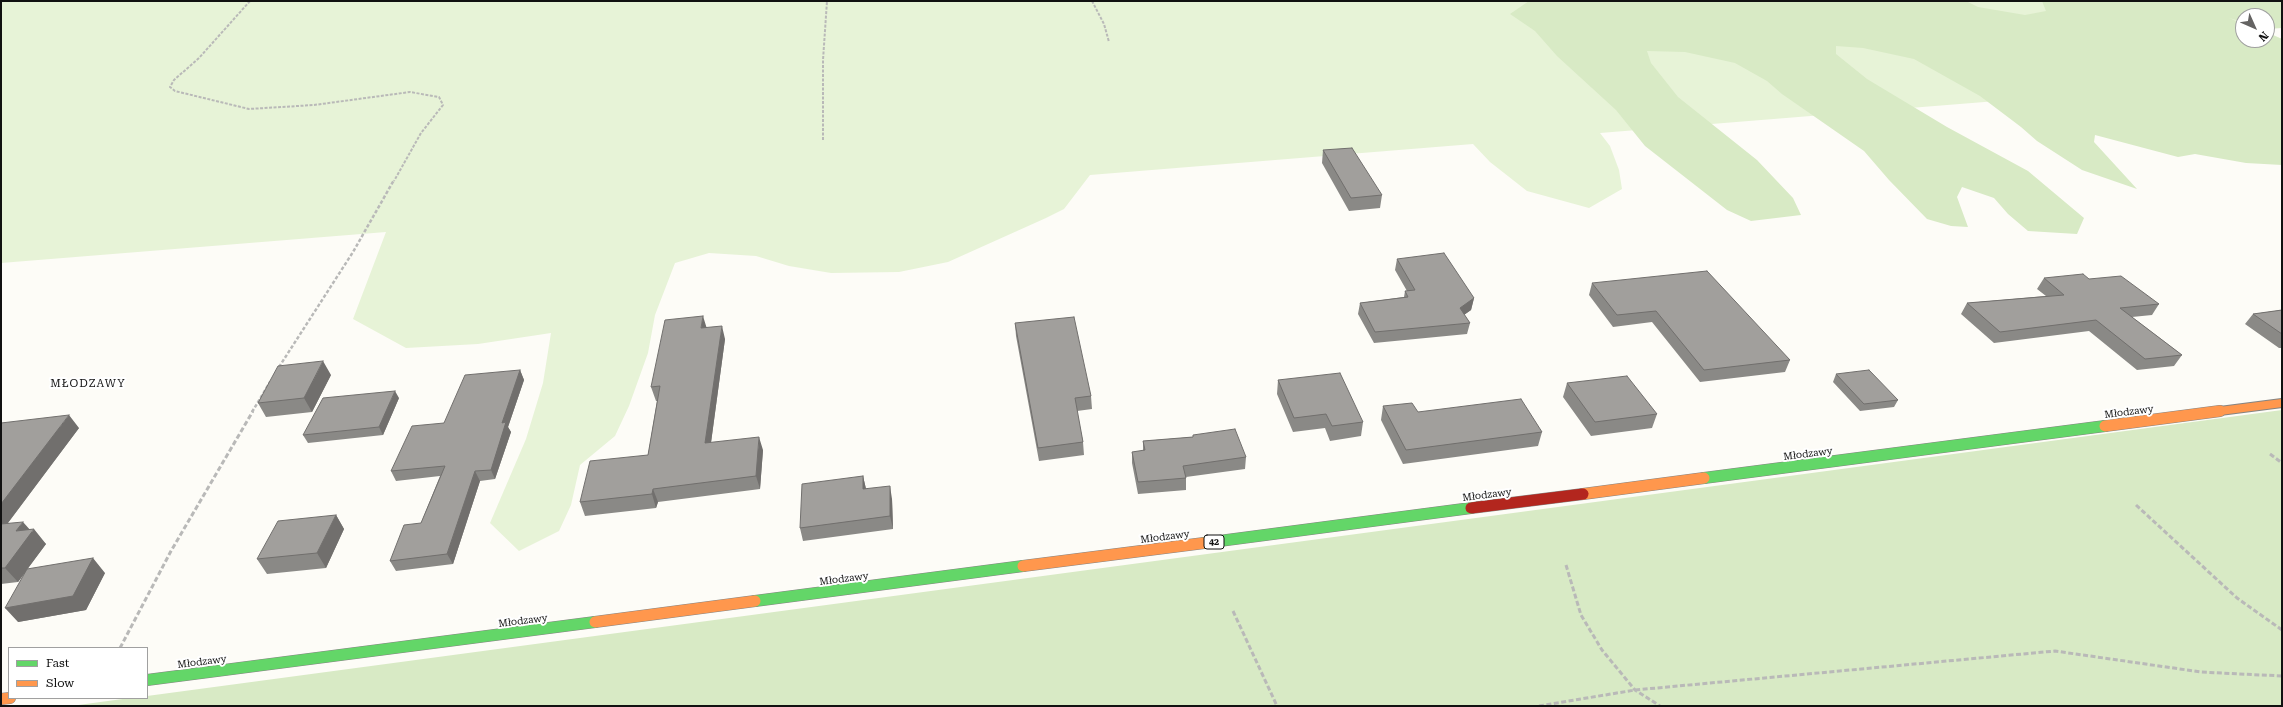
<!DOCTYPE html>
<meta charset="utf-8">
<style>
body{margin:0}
#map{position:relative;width:2283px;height:707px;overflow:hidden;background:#fdfcf7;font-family:"Roboto Serif",serif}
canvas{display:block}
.frame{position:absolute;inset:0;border:2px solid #111;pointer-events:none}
.legend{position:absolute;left:8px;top:647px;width:140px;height:52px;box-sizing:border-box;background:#fff;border:1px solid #a0a0a0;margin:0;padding:5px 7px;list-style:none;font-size:12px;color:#111}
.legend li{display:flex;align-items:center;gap:8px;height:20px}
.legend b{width:20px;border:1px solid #a0a0a0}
.north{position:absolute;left:2235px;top:8px;width:40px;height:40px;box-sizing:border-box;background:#fff;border:1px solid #a0a0a0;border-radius:50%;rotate:135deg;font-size:11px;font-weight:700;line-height:16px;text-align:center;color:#111}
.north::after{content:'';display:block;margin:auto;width:14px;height:18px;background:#646362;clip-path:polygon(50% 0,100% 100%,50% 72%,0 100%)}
</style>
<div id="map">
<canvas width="2283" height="707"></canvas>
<div class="frame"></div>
<ul class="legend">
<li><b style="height:5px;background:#63d668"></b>Fast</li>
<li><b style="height:5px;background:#ff974d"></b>Slow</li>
</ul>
<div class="north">N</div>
</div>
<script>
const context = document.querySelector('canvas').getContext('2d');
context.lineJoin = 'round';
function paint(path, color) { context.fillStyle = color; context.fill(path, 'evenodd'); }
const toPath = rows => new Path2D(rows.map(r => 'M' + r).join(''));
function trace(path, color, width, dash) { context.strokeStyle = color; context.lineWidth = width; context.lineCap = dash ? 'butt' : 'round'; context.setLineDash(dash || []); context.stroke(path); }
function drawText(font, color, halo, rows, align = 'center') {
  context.font = font + ' "Roboto Serif",serif'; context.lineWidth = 4; context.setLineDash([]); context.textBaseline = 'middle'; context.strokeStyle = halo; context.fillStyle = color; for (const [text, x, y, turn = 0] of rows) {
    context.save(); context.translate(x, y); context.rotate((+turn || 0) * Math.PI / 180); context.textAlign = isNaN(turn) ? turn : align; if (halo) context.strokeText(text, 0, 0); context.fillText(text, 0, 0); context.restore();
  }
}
const green = toPath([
 [1,1,2204,1,2243,20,2243,40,2267,40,2267,32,2282,39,2282,78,1600,133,1610,146,1619,170,1622,189,1589,208,1527,191,1490,162,1473,144,1090,175,1064,209,1046,218,948,262,899,272,831,273,789,266,756,256,709,253,675,263,655,315,648,353,629,406,615,436,580,465,571,505,559,531,519,551,490,523,526,439,543,383,551,333,478,344,406,348,353,319,386,232,1,263]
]);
const forest = toPath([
 [1529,1,1966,1,1978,7,2025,15,2046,11,2042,1,2282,1,2282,28,2267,29,2267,16,2243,16,2243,22,2229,18,2243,24,2243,40,2267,40,2267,33,2282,39,2282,165,2246,163,2195,154,2178,157,2095,135,2094,142,2137,189,2082,170,2037,141,2021,127,1980,96,1914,59,1863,48,1836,46,1836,54,1867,79,1947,127,2028,171,2084,218,2077,234,2028,231,2008,214,1994,198,1962,187,1957,197,1968,227,1951,226,1927,219,1889,180,1864,151,1782,94,1767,81,1735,63,1685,52,1647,51,1651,63,1678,97,1757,160,1793,198,1801,215,1751,221,1727,210,1645,146,1616,110,1557,56,1535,31,1510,14],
 [2282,410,2282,706,71,706,130,698,147,698,147,696]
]);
const pathFar2 = toPath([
 [250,1,199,58,174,80,170,87,175,91,249,109,314,105,410,92,439,97,443,105,421,133,394,181],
 [1092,1,1104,24,1109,42],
 [823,140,823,60,827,1]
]);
const pathFar1 = toPath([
 [279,367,353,252,394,180],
 [252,412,270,382]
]);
const path = toPath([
 [2270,454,2282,463],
 [2136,505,2237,598,2282,630],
 [1566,565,1581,615,1602,650,1635,690,1660,706],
 [1233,611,1277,706],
 [120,648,171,551,253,411],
 [1539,706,1635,690,2055,651,2201,672,2282,676]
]);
const fast = toPath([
 [1704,478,2105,426],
 [1204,543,1471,508],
 [755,601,1023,566],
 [147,680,595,622]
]);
const slowFar1 = toPath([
 [2212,412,2282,403]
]);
const slow = toPath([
 [2105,426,2220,411],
 [1583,494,1704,478],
 [1023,566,1204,543],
 [595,622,755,601],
 [1,699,10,698]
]);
const jam = toPath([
 [1471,508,1583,494]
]);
const wall = toPath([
 [1323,150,1382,195,1380,208,1349,211,1322,163],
 [1397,259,1474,298,1471,310,1464,315,1470,323,1467,334,1374,343,1358,314,1360,303,1404,297,1405,291,1407,291,1395,270],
 [2044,278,2089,279,2159,304,2152,315,2132,317,2182,355,2174,366,2137,370,2089,331,1994,343,1961,314,1967,303,2046,296,2037,289],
 [1592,283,1790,360,1785,372,1700,382,1652,322,1613,327,1589,295],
 [2282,310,2282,348,2279,348,2245,324,2253,314],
 [1015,323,1091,396,1092,409,1077,411,1083,442,1084,455,1039,461,1016,336],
 [706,328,725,339,711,443,763,450,760,489,658,502,656,508,585,516,580,502,648,455,657,401,656,401,651,387],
 [520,370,524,380,508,427,511,432,495,479,480,481,453,564,396,571,390,561,421,523,440,476,396,481,391,471,444,423],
 [1836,374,1898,400,1894,407,1860,411,1833,382],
 [331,375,312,412,266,417,258,403],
 [1278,380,1363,422,1361,436,1330,441,1325,428,1293,432,1277,394],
 [1567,383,1657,414,1652,428,1591,436,1563,397],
 [399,398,383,435,308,443,303,435],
 [1383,406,1418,412,1542,432,1538,446,1403,464,1381,420],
 [1,423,79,428,8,523,29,530,46,544,27,569,105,573,86,610,18,622,25,573,18,582,1,584],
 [1193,435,1246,457,1245,469,1186,477,1186,490,1138,494,1132,463,1132,452,1143,451,1143,441,1193,437],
 [863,476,866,489,892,499,893,529,803,541,800,528],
 [336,515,344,529,326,568,267,574,257,559]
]);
const shadedWall = toPath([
 [1474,298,1471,310,1458,319,1460,308],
 [703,316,707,329,701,328],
 [722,326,725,339,709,457,705,443],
 [323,361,331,375,312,412,304,398],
 [520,370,524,380,508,427,511,432,495,479,491,470,502,423],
 [395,391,399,398,383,435,379,427],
 [69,415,79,428,1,532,1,504],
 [759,437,763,450,760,489,756,476],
 [475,471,480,481,453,564,447,554],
 [863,476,866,489,863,489],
 [890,486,892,499,893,529,890,516],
 [653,489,658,502,656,508,652,494],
 [336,515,344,529,326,568,317,553],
 [23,522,32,532,34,529,46,544,18,582,5,568,16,531],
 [93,558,105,573,86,610,18,622,5,608]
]);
const building = toPath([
 [1352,148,1382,195,1351,198,1323,150,1352,148],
 [1444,253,1474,298,1460,308,1470,323,1375,332,1360,303,1408,297,1405,291,1415,290,1397,259,1444,253],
 [1707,271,1790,360,1704,370,1656,311,1617,315,1592,283,1707,271],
 [2083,274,2089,279,2121,276,2159,304,2120,308,2182,355,2145,359,2096,320,2000,332,1967,303,2064,295,2044,278,2083,274],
 [2282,310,2282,334,2253,314,2282,310],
 [703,316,701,328,722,326,705,443,759,437,756,476,653,489,652,494,580,502,590,461,648,455,660,386,651,387,665,320,703,316],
 [1074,317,1091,396,1075,398,1083,442,1038,448,1015,323,1074,317],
 [323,361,304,398,258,403,278,366,323,361],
 [520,370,502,423,506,422,491,470,475,471,447,554,390,561,404,525,421,523,445,466,391,471,412,426,444,423,465,375,520,370],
 [1869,370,1898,400,1864,404,1836,374,1869,370],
 [1340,373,1363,422,1332,426,1326,414,1294,418,1278,380,1340,373],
 [1627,376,1657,414,1595,422,1567,383,1627,376],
 [395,391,379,427,303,435,323,398,395,391],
 [1521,399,1542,432,1406,450,1383,406,1412,403,1418,412,1521,399],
 [69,415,1,504,1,423,69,415],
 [1235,429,1246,457,1183,466,1186,478,1138,482,1132,452,1145,450,1143,441,1193,437,1193,435,1235,429],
 [863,476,863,489,890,486,890,516,800,528,802,484,863,476],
 [336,515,317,553,257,559,278,521,336,515],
 [23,522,16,531,34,529,5,568,1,568,1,524,23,522],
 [93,558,73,596,5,608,27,569,93,558]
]);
const shields = [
 [1214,542,20]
];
const shieldNames = [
 ["42",1214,542]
];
const streetNames = [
 ["Młodzawy",2129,412,-7],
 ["Młodzawy",1808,454,-7],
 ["Młodzawy",1487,495,-7],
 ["Młodzawy",1165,537,-7],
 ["Młodzawy",844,579,-7],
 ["Młodzawy",523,621,-7],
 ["Młodzawy",202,662,-7]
];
const neighbourhoodNames = [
 ["MŁODZAWY",88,384]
];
paint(green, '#e7f3d7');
paint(forest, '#d8eac5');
trace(fast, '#858482', 12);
trace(slowFar1, '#858482', 10);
trace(slow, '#858482', 12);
trace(jam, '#858482', 12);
trace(pathFar2, '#b9b9b8', 2, [3, 1.5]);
trace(pathFar1, '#b9b9b8', 2.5, [3.5, 2]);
trace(path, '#b9b9b8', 3, [5, 2.5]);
trace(fast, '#63d668', 11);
trace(slowFar1, '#ff974d', 8);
trace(slow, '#ff974d', 11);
trace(jam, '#b3261e', 11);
paint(wall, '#8a8986');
paint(shadedWall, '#716f6d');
paint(building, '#a19f9c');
trace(building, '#716f6d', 1);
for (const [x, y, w] of shields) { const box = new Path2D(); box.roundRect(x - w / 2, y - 7, w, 14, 3); context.fillStyle = '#fff'; context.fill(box); trace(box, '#111', 1); }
drawText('bold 9px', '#111', null, shieldNames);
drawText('10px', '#111', '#fff', streetNames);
context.letterSpacing = '1px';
drawText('11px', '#111', '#fff', neighbourhoodNames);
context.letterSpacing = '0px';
</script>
